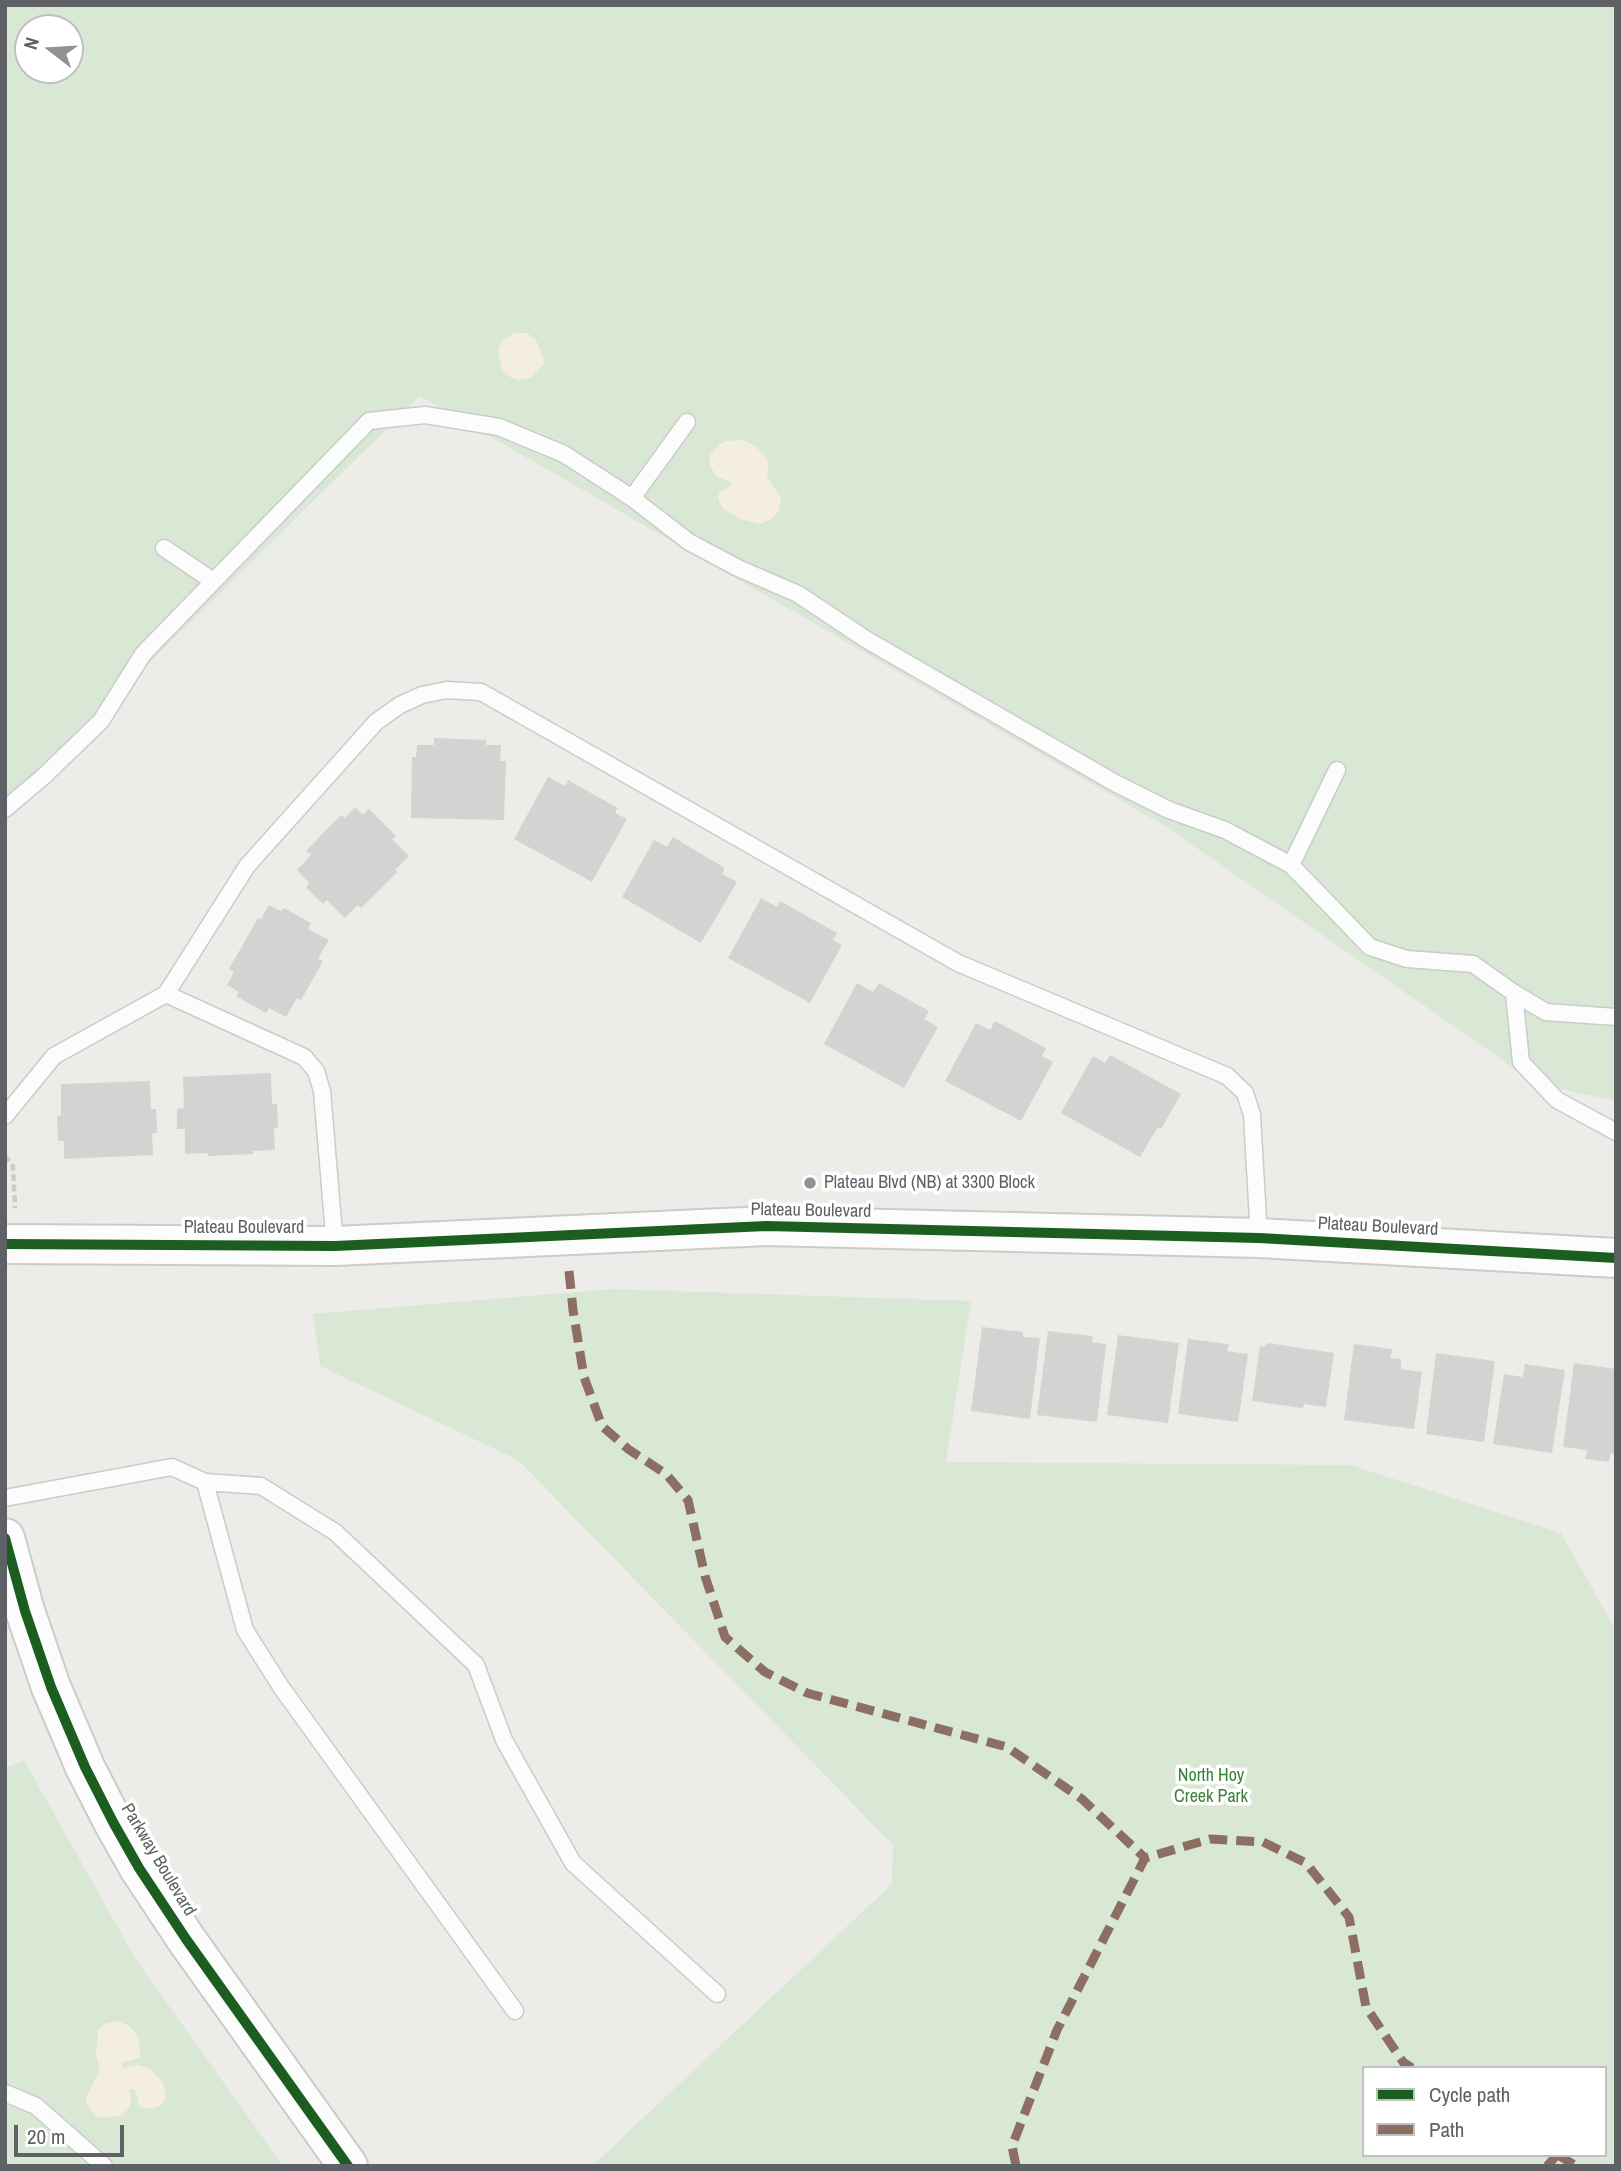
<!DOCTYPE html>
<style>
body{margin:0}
#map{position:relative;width:1621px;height:2171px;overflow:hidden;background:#eeece9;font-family:"Archivo Narrow",sans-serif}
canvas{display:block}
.frame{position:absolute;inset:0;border:7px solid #5e6266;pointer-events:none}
.legend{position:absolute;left:1362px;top:2066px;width:245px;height:91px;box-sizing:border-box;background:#fff;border:2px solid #bfc0c2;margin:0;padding:9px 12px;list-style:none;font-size:21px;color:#5e6266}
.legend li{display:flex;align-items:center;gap:14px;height:35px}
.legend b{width:35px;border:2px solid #bfc0c2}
.north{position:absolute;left:14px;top:14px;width:70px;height:70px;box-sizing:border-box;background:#fff;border:2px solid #bfc0c2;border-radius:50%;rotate:287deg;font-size:19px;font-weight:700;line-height:28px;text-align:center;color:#5e6266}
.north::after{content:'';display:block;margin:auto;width:24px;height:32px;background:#909294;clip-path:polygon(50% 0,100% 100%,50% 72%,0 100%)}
.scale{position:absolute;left:14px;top:2125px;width:110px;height:32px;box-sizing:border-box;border:4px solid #5e6266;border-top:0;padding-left:9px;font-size:21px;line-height:24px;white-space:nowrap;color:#5e6266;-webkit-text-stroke:5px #fff;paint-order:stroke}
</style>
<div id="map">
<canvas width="1621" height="2171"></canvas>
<div class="frame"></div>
<ul class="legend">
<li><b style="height:9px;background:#1b5e20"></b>Cycle path</li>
<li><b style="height:9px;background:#8d6e63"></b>Path</li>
</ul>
<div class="north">N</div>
<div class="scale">20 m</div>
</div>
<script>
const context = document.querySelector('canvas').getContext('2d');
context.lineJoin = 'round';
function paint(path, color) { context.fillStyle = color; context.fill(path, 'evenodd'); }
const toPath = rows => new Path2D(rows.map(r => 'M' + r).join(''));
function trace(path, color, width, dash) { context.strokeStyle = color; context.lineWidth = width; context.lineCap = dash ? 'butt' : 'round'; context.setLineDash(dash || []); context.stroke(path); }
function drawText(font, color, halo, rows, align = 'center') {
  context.font = font + ' "Archivo Narrow",sans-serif'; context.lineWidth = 7; context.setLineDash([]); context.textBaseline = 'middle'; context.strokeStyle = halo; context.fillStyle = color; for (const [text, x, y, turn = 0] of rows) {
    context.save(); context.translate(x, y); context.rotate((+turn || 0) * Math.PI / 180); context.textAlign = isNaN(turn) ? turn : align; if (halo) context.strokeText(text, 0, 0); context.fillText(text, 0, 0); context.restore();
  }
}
const green = toPath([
 [5,5,1616,5,1616,1101,1537,1084,1165,826,420,396,5,805],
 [28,28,70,28,70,70,28,70],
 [613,1289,971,1301,946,1462,1351,1465,1561,1533,1616,1630,1616,2166,592,2166,892,1884,893,1845,518,1460,320,1366,313,1314],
 [1364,2068,1605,2068,1605,2155,1364,2155],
 [24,1760,135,1958,283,2166,5,2166,5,1768]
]);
const sand = toPath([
 [515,333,527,333,536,340,543,358,544,364,530,378,518,380,510,377,502,369,498,349,502,341],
 [743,440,755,446,766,457,768,463,767,477,781,498,779,510,773,518,761,524,740,519,723,509,718,499,719,493,729,487,732,482,717,477,709,464,710,455,719,445,726,441],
 [118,2021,129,2026,137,2035,140,2048,140,2058,121,2063,122,2068,138,2065,151,2069,164,2085,166,2099,159,2106,150,2109,140,2107,136,2091,132,2089,129,2090,131,2100,129,2108,120,2116,98,2118,87,2105,86,2097,100,2070,96,2055,98,2030,104,2024]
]);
const building = toPath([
 [434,738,486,740,486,745,501,745,500,761,506,761,504,820,411,818,412,757,416,757,417,745,434,745],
 [548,777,565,786,568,780,618,808,615,813,627,819,592,882,514,839],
 [355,807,363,815,369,809,396,836,392,839,409,856,395,870,397,872,361,908,358,905,345,918,327,900,323,904,306,887,309,883,297,870,311,855,306,851,341,815,345,818],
 [673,837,725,868,722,874,737,882,701,943,622,897,654,840,667,847],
 [761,898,777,907,780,901,837,933,833,940,842,945,810,1003,728,958],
 [269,905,281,911,284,908,311,923,308,929,329,940,318,959,323,961,301,1000,297,998,286,1017,269,1008,266,1013,236,996,239,992,227,985,234,972,229,969,258,918,261,919],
 [857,983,873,992,879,983,929,1011,924,1019,938,1027,904,1088,824,1044],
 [995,1021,1046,1048,1042,1056,1053,1062,1021,1121,945,1081,976,1023,990,1030],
 [1110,1055,1181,1094,1161,1129,1158,1127,1140,1157,1061,1113,1093,1056,1105,1063],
 [271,1073,272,1104,277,1104,278,1128,274,1128,275,1150,253,1151,253,1154,208,1156,208,1153,185,1154,185,1129,177,1129,177,1109,184,1108,183,1077],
 [150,1081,151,1109,156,1109,157,1133,152,1133,153,1155,64,1159,64,1141,58,1141,57,1116,61,1115,61,1084],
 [982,1327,1023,1332,1023,1337,1040,1338,1030,1419,971,1411],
 [1048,1331,1093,1336,1092,1342,1106,1344,1097,1422,1037,1415],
 [1118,1335,1179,1343,1168,1423,1107,1415],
 [1188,1339,1229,1344,1227,1351,1248,1354,1238,1422,1178,1414],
 [1268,1343,1334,1353,1326,1407,1304,1404,1303,1408,1252,1401,1260,1346,1264,1347],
 [1354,1344,1392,1349,1390,1358,1401,1359,1401,1369,1422,1372,1414,1429,1344,1420],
 [1436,1353,1495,1361,1484,1442,1426,1434],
 [1574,1363,1616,1369,1616,1454,1611,1453,1609,1462,1585,1459,1587,1450,1563,1447],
 [1525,1364,1565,1370,1552,1453,1493,1444,1504,1374,1523,1377]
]);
const path = toPath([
 [5,1156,13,1166,15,1208]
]);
const service = toPath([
 [687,422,632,498,689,542,738,568,798,594,867,640,1115,783,1169,810,1225,830,1291,865],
 [164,548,213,581],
 [1337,770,1291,865,1370,947,1407,959,1473,964,1514,993,1521,1062,1557,1100,1616,1132],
 [5,809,43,777,101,721,143,654,369,421,425,415,499,427,564,454,632,498],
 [1514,993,1546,1012,1616,1017],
 [166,994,304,1057,316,1071,322,1091,335,1246],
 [5,1116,54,1056,166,994,247,866,376,722,400,705,422,695,447,690,481,692,958,963,1227,1076,1245,1093,1252,1115,1259,1238],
 [205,1482,261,1486,335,1532,476,1665,504,1740,573,1863,717,1994],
 [5,1498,172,1467,205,1482,245,1630,281,1687,515,2011],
 [5,2093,36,2106,104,2166]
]);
const tertiary = toPath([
 [5,1244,335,1246,766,1226,1259,1238,1616,1258],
 [5,1538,25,1611,51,1687,85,1767,113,1822,139,1868,186,1939,348,2166]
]);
const quiet = toPath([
 [569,1271,573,1310,584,1377,602,1426,628,1449,666,1474,688,1500,705,1576,725,1637,765,1672,807,1693,1007,1747,1082,1799,1145,1858],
 [1558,2155,1576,2166],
 [1016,2166,1012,2146,1057,2030,1145,1858,1210,1839,1263,1842,1306,1863,1349,1917,1366,2007,1403,2062,1412,2068],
 [1547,2166,1557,2155]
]);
const cycleway = toPath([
 [5,1244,335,1246,766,1226,1259,1238,1616,1258],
 [5,1538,25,1611,51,1687,85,1767,113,1822,139,1868,186,1939,348,2166]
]);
const markers = [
 [810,1183,7,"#909294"]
];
const poiNames = [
 ["Plateau Blvd (NB) at 3300 Block",824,1183]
];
const streetNames = [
 ["Plateau Boulevard",811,1211,1],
 ["Plateau Boulevard",1378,1227,3],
 ["Plateau Boulevard",244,1228],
 ["Parkway Boulevard",158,1860,59]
];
const parkNames = [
 ["North Hoy",1211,1776],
 ["Creek Park",1211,1797]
];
paint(green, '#d9e8d5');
paint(sand, '#f4eee0');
paint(building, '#d5d3d2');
trace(service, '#cacbcb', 19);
trace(tertiary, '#cacbcb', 42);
trace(path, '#cacecb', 4.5, [7, 3.5]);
trace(service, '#fcfcfc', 16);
trace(tertiary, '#fcfcfc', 38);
trace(quiet, '#8d6e63', 9, [18, 9]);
trace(cycleway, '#1b5e20', 10);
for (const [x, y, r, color] of markers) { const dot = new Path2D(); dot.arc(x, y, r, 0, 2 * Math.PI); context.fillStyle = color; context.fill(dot); trace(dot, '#fff', 2.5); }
drawText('18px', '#5e6266', '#fff', poiNames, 'left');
drawText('18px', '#5e6266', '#fff', streetNames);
drawText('18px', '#3a823a', '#fff', parkNames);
</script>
